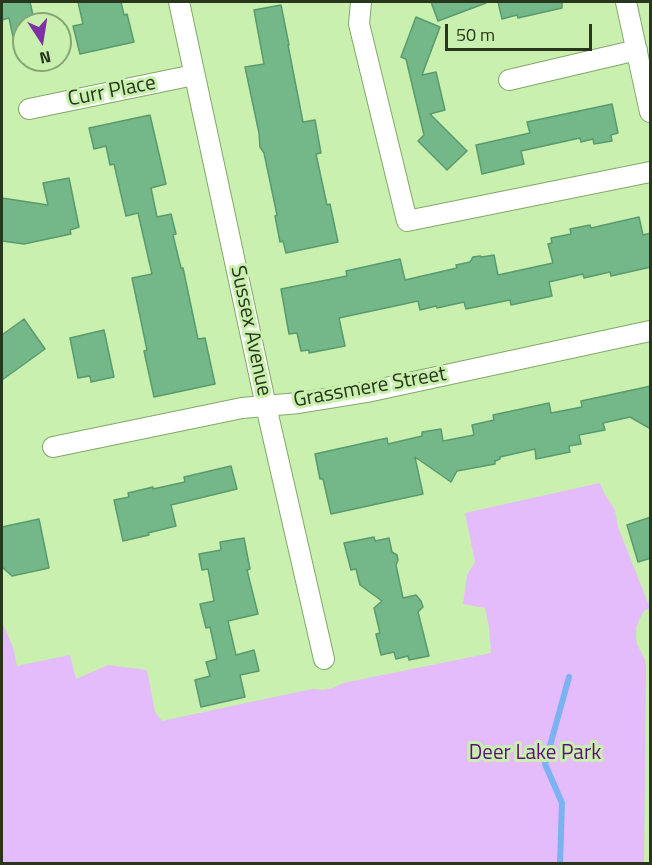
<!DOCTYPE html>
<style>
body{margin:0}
#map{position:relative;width:652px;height:865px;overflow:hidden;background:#c9f0ae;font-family:"Titillium Web",sans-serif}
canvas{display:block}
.frame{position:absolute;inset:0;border:3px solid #27361c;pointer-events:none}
.north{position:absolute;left:12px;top:12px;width:60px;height:60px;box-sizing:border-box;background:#c9f0ae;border:2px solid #88a674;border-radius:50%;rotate:168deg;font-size:16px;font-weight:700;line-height:24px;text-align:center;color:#27361c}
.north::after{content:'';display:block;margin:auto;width:21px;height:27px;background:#7e31a2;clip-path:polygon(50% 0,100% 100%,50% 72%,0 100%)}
.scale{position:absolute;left:445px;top:24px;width:147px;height:27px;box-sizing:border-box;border:3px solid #27361c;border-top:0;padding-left:8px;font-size:18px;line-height:21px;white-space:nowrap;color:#27361c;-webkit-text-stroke:4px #c9f0ae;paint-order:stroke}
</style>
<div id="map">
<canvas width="652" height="865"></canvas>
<div class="frame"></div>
<div class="north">N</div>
<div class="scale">50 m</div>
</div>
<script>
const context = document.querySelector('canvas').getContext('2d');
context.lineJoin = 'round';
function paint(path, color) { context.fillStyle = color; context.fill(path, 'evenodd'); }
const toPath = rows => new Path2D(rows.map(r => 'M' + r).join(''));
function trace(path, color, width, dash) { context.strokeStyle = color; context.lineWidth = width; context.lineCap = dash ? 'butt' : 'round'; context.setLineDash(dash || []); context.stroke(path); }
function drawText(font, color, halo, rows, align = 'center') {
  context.font = font + ' "Titillium Web",sans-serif'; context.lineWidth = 6; context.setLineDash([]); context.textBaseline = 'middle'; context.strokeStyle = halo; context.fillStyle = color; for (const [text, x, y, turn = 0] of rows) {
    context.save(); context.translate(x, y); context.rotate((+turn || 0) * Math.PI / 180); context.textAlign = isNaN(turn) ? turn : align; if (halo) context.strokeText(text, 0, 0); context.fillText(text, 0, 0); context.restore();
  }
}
const green = toPath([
 [600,483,604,493,615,510,618,527,650,608,644,611,640,618,636,628,636,637,637,644,645,660,646,667,644,863,2,863,2,622,13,647,17,666,70,655,76,679,108,665,147,670,155,712,162,721,312,689,323,690,333,688,343,683,491,653,489,627,485,608,463,604,467,575,475,562,465,513]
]);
const stream = toPath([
 [560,864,562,803,545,764,569,677]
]);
const building = toPath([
 [2,2,30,2,35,24,24,24,24,54,17,55,9,18,2,20,2,2],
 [78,2,121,2,124,15,127,14,134,42,80,54,73,26,83,24,78,2],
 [431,2,485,2,486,3,438,21,431,2],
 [498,2,562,2,562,8,518,18,517,15,502,19,498,2],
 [281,5,289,45,288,45,303,122,315,120,321,153,316,154,327,205,330,204,338,242,286,253,283,241,280,242,275,216,277,215,264,153,260,147,259,133,245,67,264,64,254,10,281,5],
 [416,17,440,27,422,75,436,72,445,110,430,114,467,151,447,170,418,141,424,135,406,59,401,57,416,17],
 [612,104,618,133,611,135,612,141,594,144,593,139,581,142,580,138,521,151,524,164,482,174,476,145,530,133,527,122,612,104],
 [150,115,166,184,151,188,157,217,171,214,176,234,173,235,181,268,183,268,198,339,205,338,215,384,154,397,144,351,147,350,132,278,152,274,138,213,126,216,114,164,110,165,106,146,94,149,89,128,150,115],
 [69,178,79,227,70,230,71,234,24,244,2,241,2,198,48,205,43,183,69,178],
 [639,217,643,235,651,233,651,267,611,276,610,272,584,278,583,274,549,282,552,296,511,305,510,300,466,309,464,302,437,308,436,306,420,310,418,301,339,318,345,346,309,353,309,350,301,351,297,333,289,334,281,289,347,276,346,271,400,259,405,280,457,268,456,265,470,262,473,257,480,256,482,257,494,255,498,275,553,263,548,244,552,243,551,238,571,234,570,229,590,225,591,228,639,217],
 [24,319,45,349,2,380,2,335,24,319],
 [104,330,114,377,91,382,90,376,78,378,70,338,104,330],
 [651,386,651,429,630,417,603,423,605,430,579,435,581,444,569,446,570,452,536,459,535,449,500,457,500,459,495,461,495,464,457,471,451,482,415,457,423,494,331,514,323,479,320,479,315,454,387,438,388,444,422,436,422,432,441,429,443,441,474,435,472,425,494,420,493,415,549,403,551,413,582,407,581,401,651,386],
 [231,466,237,489,171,505,176,526,148,533,149,535,123,541,114,500,129,497,128,493,153,487,153,489,185,482,184,477,231,466],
 [651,517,651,558,638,562,627,525,651,517],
 [39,519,49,568,12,576,2,567,2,527,39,519],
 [374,537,375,541,389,538,392,552,397,555,398,560,396,565,403,598,416,595,421,601,423,607,418,612,429,656,409,660,408,656,396,659,394,652,381,655,376,634,380,633,374,608,382,601,360,585,356,569,351,570,344,543,374,537],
 [244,538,250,569,247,570,258,614,228,621,236,655,254,650,259,671,240,675,245,697,201,707,195,680,210,676,206,662,217,659,210,627,206,628,200,604,214,601,208,569,202,570,199,554,221,550,220,542,244,538]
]);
const minor = toPath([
 [179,2,266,406,324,659],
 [361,2,359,24,407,221,650,172],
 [626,2,650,112],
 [509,80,637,50],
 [29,109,194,75],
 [53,447,242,408,299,403,367,392,650,331]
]);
const streetNames = [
 ["Curr Place",112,92,-11],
 ["Sussex Avenue",250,331,78],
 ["Grassmere Street",370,388,-10]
];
const parkNames = [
 ["Deer Lake Park",535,754]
];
paint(green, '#e4bbfb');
trace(stream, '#7ab2f2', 6);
paint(building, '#74b788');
trace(building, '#599b6e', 1.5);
trace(minor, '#83a769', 22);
trace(minor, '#fff', 20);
drawText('21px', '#27361c', '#c9f0ae', streetNames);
drawText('21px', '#5d107d', '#c9f0ae', parkNames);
</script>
